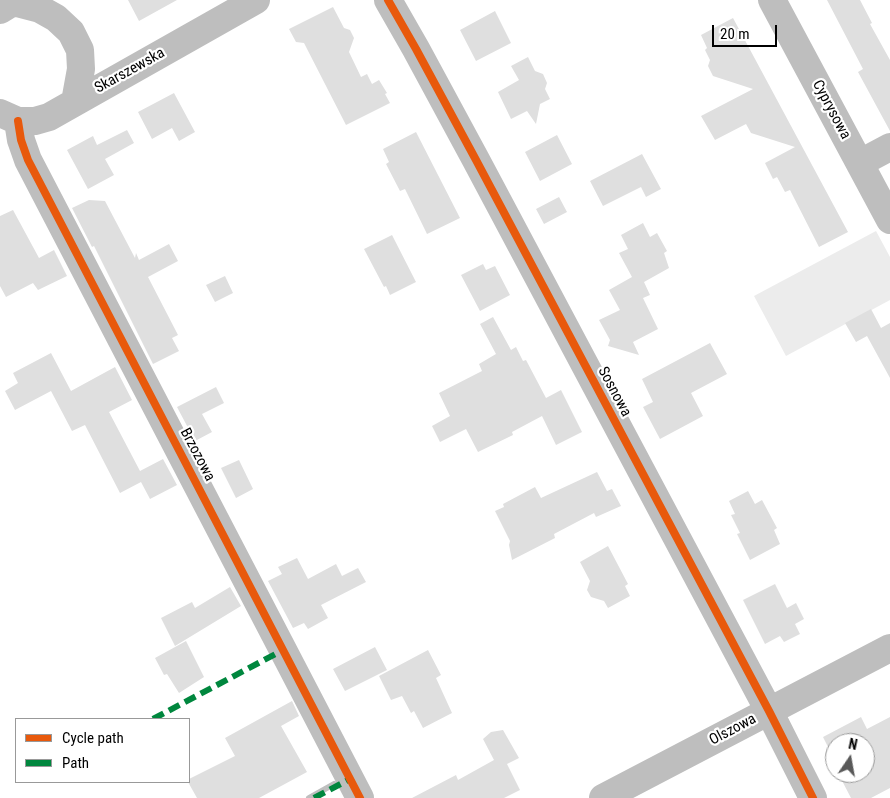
<!DOCTYPE html>
<style>
body{margin:0}
#map{position:relative;width:890px;height:798px;overflow:hidden;background:#fff;font-family:"Roboto Condensed",sans-serif}
canvas{display:block}
.legend{position:absolute;left:15px;top:718px;width:175px;height:65px;box-sizing:border-box;background:#fff;border:1px solid #999;margin:0;padding:6px 9px;list-style:none;font-size:15px;color:#000}
.legend li{display:flex;align-items:center;gap:10px;height:25px}
.legend b{width:25px;border:1px solid #999}
.north{position:absolute;left:825px;top:733px;width:50px;height:50px;box-sizing:border-box;background:#fff;border:1px solid #999;border-radius:50%;rotate:12deg;font-size:14px;font-weight:700;line-height:20px;text-align:center;color:#000}
.north::after{content:'';display:block;margin:auto;width:18px;height:22px;background:#595959;clip-path:polygon(50% 0,100% 100%,50% 72%,0 100%)}
.scale{position:absolute;left:712px;top:25px;width:65px;height:22px;box-sizing:border-box;border:2px solid #000;border-top:0;padding-left:6px;font-size:15px;line-height:18px;white-space:nowrap;color:#000;-webkit-text-stroke:4px #fff;paint-order:stroke}
</style>
<div id="map">
<canvas width="890" height="798"></canvas>
<ul class="legend">
<li><b style="height:6px;background:#e8590c"></b>Cycle path</li>
<li><b style="height:6px;background:#00873e"></b>Path</li>
</ul>
<div class="north">N</div>
<div class="scale">20 m</div>
</div>
<script>
const context = document.querySelector('canvas').getContext('2d');
context.lineJoin = 'round';
function paint(path, color) { context.fillStyle = color; context.fill(path, 'evenodd'); }
const toPath = rows => new Path2D(rows.map(r => 'M' + r).join(''));
function trace(path, color, width, dash) { context.strokeStyle = color; context.lineWidth = width; context.lineCap = dash ? 'butt' : 'round'; context.setLineDash(dash || []); context.stroke(path); }
function drawText(font, color, halo, rows, align = 'center') {
  context.font = font + ' "Roboto Condensed",sans-serif'; context.lineWidth = 4.5; context.setLineDash([]); context.textBaseline = 'middle'; context.strokeStyle = halo; context.fillStyle = color; for (const [text, x, y, turn = 0] of rows) {
    context.save(); context.translate(x, y); context.rotate((+turn || 0) * Math.PI / 180); context.textAlign = isNaN(turn) ? turn : align; if (halo) context.strokeText(text, 0, 0); context.fillText(text, 0, 0); context.restore();
  }
}
const green = toPath([
 [876,231,890,257,890,300,786,356,754,296]
]);
const stream = toPath([
 [309,798,334,784]
]);
const building = toPath([
 [128,0,177,0,139,21],
 [827,0,860,0,872,23,870,24,890,60,890,131,858,72,863,69],
 [333,7,344,28,350,30,354,38,349,52,361,77,367,74,372,84,379,80,387,93,385,94,390,103,346,125,304,43,296,42,289,29],
 [495,11,511,43,476,61,460,30],
 [733,18,848,232,819,247,790,190,785,192,777,177,773,179,765,163,795,147,751,133,746,124,715,140,701,116,753,89,713,76,708,66,710,60,705,50,707,48,701,35],
 [528,57,535,71,543,74,547,83,545,89,550,99,540,104,536,124,527,111,511,119,498,92,519,80,511,66],
 [174,93,195,132,179,141,172,128,152,139,138,112],
 [127,130,134,143,105,159,114,175,88,189,67,150,93,136,97,145],
 [416,132,460,218,427,234,405,189,400,191,386,164,389,162,383,149],
 [557,135,572,164,540,181,525,152],
 [642,154,661,189,646,197,641,187,603,206,590,181],
 [559,197,567,212,544,224,536,209],
 [89,200,105,201,135,258,136,253,139,260,169,244,178,261,148,277,178,335,172,338,179,351,153,364,94,246,92,247,72,208],
 [13,210,39,258,54,250,67,276,38,290,33,283,6,297,0,286,0,216],
 [643,223,650,237,657,233,667,251,664,253,669,268,644,282,650,295,643,298,658,329,633,342,639,355,608,346,610,340,599,320,620,310,609,290,632,277,619,253,628,249,621,235],
 [392,235,416,282,390,295,386,286,384,287,364,249],
 [483,264,486,270,495,266,510,295,480,311,461,275],
 [225,276,233,293,215,302,206,285],
 [871,309,881,328,890,323,890,378,867,336,856,342,845,323],
 [493,317,511,350,516,347,523,361,526,360,546,398,561,390,582,432,556,445,542,416,512,432,513,435,478,452,466,429,440,442,432,426,450,416,439,393,482,371,479,364,496,354,480,324],
 [710,343,727,374,691,393,703,416,660,439,643,407,653,402,642,379],
 [51,353,71,391,115,367,132,400,109,412,140,471,163,459,177,485,150,499,141,482,120,493,85,425,72,431,51,391,15,410,5,391,18,383,13,373],
 [216,387,224,403,202,414,212,432,195,441,177,407],
 [239,460,253,489,236,498,221,468],
 [597,472,607,491,612,489,621,506,596,517,594,513,554,534,555,538,512,560,509,545,510,541,495,511,504,507,503,504,535,487,541,498],
 [748,491,755,504,762,500,777,528,774,530,780,544,750,560,737,534,740,533,731,515,735,514,729,501],
 [608,546,628,584,625,586,630,596,608,608,604,601,591,597,587,590,590,581,580,562],
 [297,558,308,579,336,564,342,576,358,568,366,582,321,605,328,618,308,629,304,623,293,628,268,581,282,574,278,567],
 [775,584,787,608,796,603,804,619,795,624,800,634,784,642,780,636,765,644,743,600],
 [230,587,241,606,175,646,161,618,192,602,195,608],
 [186,641,204,677,179,693,167,674,164,675,155,658],
 [375,647,387,670,345,691,333,669],
 [428,650,441,675,436,678,452,713,423,728,414,711,411,713,402,696,391,700,379,676],
 [292,701,299,716,281,726,307,772,259,798,197,798,188,782,189,779,235,756,225,738],
 [861,717,867,729,890,717,890,788,871,798,851,798,838,773,865,773,865,743,835,743,835,767,829,756,832,755,823,737],
 [503,730,519,758,507,764,520,790,504,798,412,798,456,775,458,780,494,760,483,739,491,732]
]);
const minor = toPath([
 [388,0,416,49,476,160,769,711,813,798],
 [772,0,890,220],
 [0,10,13,2,40,9,56,18,71,32,80,50,81,69,75,102],
 [0,113,18,121,35,121,49,117,256,0],
 [18,121,21,140,28,160,360,798],
 [860,163,890,147],
 [603,798,890,648]
]);
const quiet = toPath([
 [153,719,283,650],
 [314,798,350,779]
]);
const cycleway = toPath([
 [388,0,416,49,476,160,769,711,813,798],
 [18,121,21,140,28,160,360,798]
]);
const streetNames = [
 ["Skarszewska",130,71,-29],
 ["Cyprysowa",831,110,62],
 ["Sosnowa",614,392,62],
 ["Brzozowa",197,455,62],
 ["Olszowa",733,730,-28]
];
paint(green, '#ececec');
trace(stream, '#bfbfbf', 6);
paint(building, '#dfdfdf');
trace(minor, '#bebebe', 28);
trace(quiet, '#00873e', 6, [12, 6]);
trace(cycleway, '#e8590c', 8);
drawText('15px', '#000', '#fff', streetNames);
</script>
